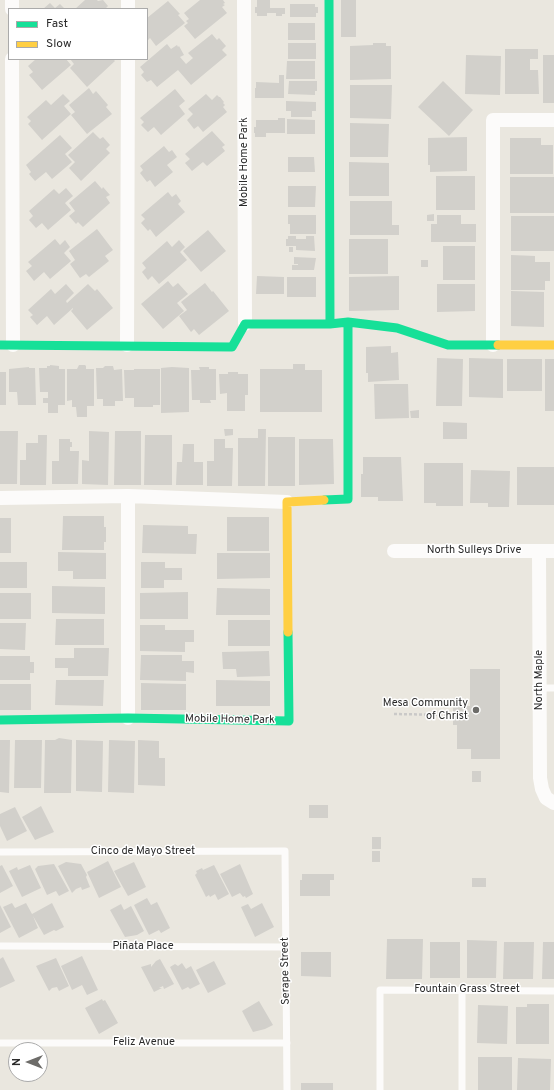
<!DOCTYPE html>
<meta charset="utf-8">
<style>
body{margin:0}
#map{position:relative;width:554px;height:1090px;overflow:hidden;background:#eae7df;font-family:Overpass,sans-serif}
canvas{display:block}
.legend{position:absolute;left:8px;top:8px;width:140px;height:52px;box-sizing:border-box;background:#fff;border:1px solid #aaa;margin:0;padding:5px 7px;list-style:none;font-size:12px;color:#2a2a2a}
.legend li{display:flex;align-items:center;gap:8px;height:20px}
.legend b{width:20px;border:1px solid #aaa}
.north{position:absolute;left:8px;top:1042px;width:40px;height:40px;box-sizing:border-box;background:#fff;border:1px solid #aaa;border-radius:50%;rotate:270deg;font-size:11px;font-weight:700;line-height:16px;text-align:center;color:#2a2a2a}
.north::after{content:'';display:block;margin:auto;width:14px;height:18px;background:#6d6c69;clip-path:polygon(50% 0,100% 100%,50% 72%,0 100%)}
</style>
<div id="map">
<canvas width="554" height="1090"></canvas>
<ul class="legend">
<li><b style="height:5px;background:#16e098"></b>Fast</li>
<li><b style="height:5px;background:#ffcf43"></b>Slow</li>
</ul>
<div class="north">N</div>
</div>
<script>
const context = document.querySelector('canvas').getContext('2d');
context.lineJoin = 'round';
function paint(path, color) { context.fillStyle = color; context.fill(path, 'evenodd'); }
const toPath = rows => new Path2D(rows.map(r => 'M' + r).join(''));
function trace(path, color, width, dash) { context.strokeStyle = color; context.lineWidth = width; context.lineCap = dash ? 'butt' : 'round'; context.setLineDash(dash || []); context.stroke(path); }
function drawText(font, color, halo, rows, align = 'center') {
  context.font = font + ' Overpass,sans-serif'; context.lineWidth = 3; context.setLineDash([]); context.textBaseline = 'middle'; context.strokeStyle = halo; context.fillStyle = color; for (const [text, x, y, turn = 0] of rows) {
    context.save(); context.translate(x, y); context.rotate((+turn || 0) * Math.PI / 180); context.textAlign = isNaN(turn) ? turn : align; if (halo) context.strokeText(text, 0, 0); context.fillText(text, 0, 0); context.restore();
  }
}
const building = toPath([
 [85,0,97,0,98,1,103,0,108,6,105,9,75,9],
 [200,0,223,0,225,3,223,4,225,5,222,7,227,13,195,39,184,26,188,23,186,21,189,19,184,13],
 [257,0,270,0,270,8,285,8,285,14,282,14,282,16,276,16,276,13,267,13,267,16,257,16,257,13,255,13,255,7,257,7],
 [341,0,356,0,356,37,341,37],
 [168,1,180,14,178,15,185,23,156,46,150,38,147,41,147,18],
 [50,3,55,8,60,4,65,9,43,9],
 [290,4,315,4,315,7,318,7,318,13,316,13,316,17,290,17],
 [288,23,315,23,315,40,288,40],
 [212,34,217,40,219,38,226,46,222,50,227,55,191,85,178,70,157,87,151,80,147,82,141,75,144,72,140,67,167,44,171,49,177,45,178,47,179,46,184,55,180,57,186,64,193,58,188,53],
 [288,43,316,43,316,59,288,59],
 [373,43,386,43,386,46,391,46,391,79,350,80,350,46,373,45],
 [505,49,538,49,538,59,530,59,530,70,538,70,539,94,505,94],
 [466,55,501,56,500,95,465,94],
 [543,55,554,55,554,103,543,103],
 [36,59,66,59,71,65,42,90,29,75,33,72,28,66],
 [70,59,113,59,115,61,87,87,70,68,74,64],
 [287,61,315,61,315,79,286,79],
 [279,75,284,75,284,98,255,98,255,88,256,88,256,82,279,83],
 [289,81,317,81,317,91,315,91,315,95,288,94],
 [443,81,473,110,449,136,418,107],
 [350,85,392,85,391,119,350,118],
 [89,88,93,94,96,91,108,105,106,107,112,114,87,134,71,115,75,112,69,105],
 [175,89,185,101,179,106,185,114,161,135,154,127,148,132,141,125,144,122,140,118],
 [63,94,70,101,64,106,71,114,42,140,28,124,31,121,27,117,46,100,51,105],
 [206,94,212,100,217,95,219,97,220,97,224,102,223,103,225,105,223,107,227,112,203,132,198,126,194,129,187,120,193,114,188,109],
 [286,101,316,102,316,111,312,111,312,117,291,117,291,111,286,111],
 [278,118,285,118,285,133,266,133,266,137,255,137,255,133,254,133,254,127,256,127,256,120,278,120],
 [287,119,315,120,315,134,287,134],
 [350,123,389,124,388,157,350,157],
 [212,131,225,145,222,147,225,151,207,166,203,162,192,171,185,163,190,159,185,154],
 [93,132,100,139,103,137,110,145,106,149,110,153,81,181,69,168,75,162,68,155],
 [60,135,72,148,65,154,72,162,52,179,46,172,35,181,29,174,31,172,26,165],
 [467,137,467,171,430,172,430,165,428,165,428,138],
 [510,138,541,138,541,145,553,145,553,174,510,174],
 [164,146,169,152,172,150,177,157,167,165,173,172,155,187,150,180,147,182,140,173,143,170,140,166],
 [288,157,314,157,315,172,288,172],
 [349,162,389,163,389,196,349,196],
 [436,176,475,176,475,210,436,210],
 [510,177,554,177,554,213,510,213],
 [95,181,102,189,103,187,110,195,106,197,110,203,83,227,78,222,76,224,69,216,75,211,69,203],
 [288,186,316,186,315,207,288,207],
 [66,188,73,196,65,203,71,210,48,230,42,223,36,228,29,220,33,216,29,211,54,189,59,194],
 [168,192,172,197,176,194,181,201,178,204,185,212,156,237,150,229,148,231,141,223,145,219,141,215],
 [350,201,392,201,392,225,399,225,399,235,350,235],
 [434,214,434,221,427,221,427,215],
 [288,215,316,215,316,234,290,234,290,224,288,224],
 [437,215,461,215,461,224,476,224,476,242,431,242,431,224,437,224],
 [511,216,554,216,554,251,511,251],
 [97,229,113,250,105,256,109,261,89,277,86,274,80,278,70,264,75,260,69,251],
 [208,230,226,251,201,272,183,251],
 [288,236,296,236,296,239,306,239,306,236,314,236,315,251,296,250,296,246,286,246,286,239,288,239],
 [55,239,60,245,65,240,70,247,64,253,71,261,50,279,44,272,34,281,26,271,32,266,28,262],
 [349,239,388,239,388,274,349,274],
 [179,240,185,247,180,252,187,260,159,284,152,276,148,280,142,272,146,268,142,263,167,241,172,247],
 [443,246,475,246,475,280,443,280],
 [289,247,293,247,293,252,289,252],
 [511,255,535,256,535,262,550,262,550,281,545,281,545,290,511,290],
 [294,257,316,258,314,270,292,270,292,265,298,265,298,264,294,264],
 [421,260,428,260,428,267,421,267],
 [257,276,284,277,284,294,256,294],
 [399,276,399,310,349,311,349,277],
 [287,277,316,277,316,297,287,297],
 [168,281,173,287,178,283,188,294,177,303,184,311,163,329,141,304],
 [205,283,212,292,213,291,229,311,199,335,194,329,191,332,179,316,187,310,181,302],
 [66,284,74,293,66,301,67,303,88,284,95,291,97,289,113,308,87,330,71,311,73,309,73,308,54,325,47,316,37,325,30,317,33,315,28,310,51,289,55,294],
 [437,284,475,284,475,311,437,312],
 [511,291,544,292,544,327,511,326],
 [391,346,391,353,398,352,399,380,368,382,368,373,366,373,366,347],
 [437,358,463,359,462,406,436,406],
 [469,358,503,359,503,398,469,397],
 [507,359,542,359,542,391,507,391],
 [545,359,554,359,554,411,545,411],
 [293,364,305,364,305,370,322,370,322,412,260,412,260,369,293,369],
 [50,365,59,366,59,369,65,369,65,405,58,405,58,413,48,413,48,403,43,403,43,398,48,398,48,392,40,392,39,368,47,368,47,366,50,366],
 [79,365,85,365,86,366,86,369,94,369,94,406,87,406,87,417,77,417,76,407,72,407,72,400,67,401,67,369,77,369],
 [105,366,113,366,114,370,122,369,123,401,115,401,115,406,103,406,103,399,97,399,96,368,103,368],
 [29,367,29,368,35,368,36,405,18,405,17,392,9,392,9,369],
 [172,367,189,368,189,412,161,413,161,368],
 [199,367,209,367,209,369,216,369,216,400,210,400,211,403,200,403,200,400,192,400,191,370,200,370],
 [134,369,160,369,160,405,153,405,153,407,134,407,134,398,125,398,124,370,134,370],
 [0,372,6,372,6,405,0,405],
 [228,372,238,372,238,374,248,374,248,395,245,395,245,411,227,411,227,393,220,394,219,374,228,374],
 [374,384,408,384,409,418,375,419],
 [419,410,419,418,411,418,410,411],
 [443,422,467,423,467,439,443,439],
 [224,429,233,429,233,435,225,436],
 [258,429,266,429,265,486,238,486,238,438,258,438],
 [0,431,18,431,17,484,0,484],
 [89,431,109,432,108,485,82,484,82,460,89,461],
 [115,431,141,431,141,485,114,485],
 [38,435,47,435,46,485,20,485,20,460,26,460,26,443,38,443],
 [145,435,172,435,172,485,144,485],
 [268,437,295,437,295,486,268,486],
 [59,439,70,439,70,442,72,442,72,447,70,447,70,451,79,451,78,484,52,484,52,461,59,461],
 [214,439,225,439,225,448,233,448,232,486,207,486,207,461,214,461],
 [299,439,333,439,334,484,299,485],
 [183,444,194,444,194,462,203,462,203,485,176,485,177,462,182,462],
 [363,457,401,457,403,501,378,501,378,497,361,497,361,474,363,474],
 [424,463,463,463,463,506,436,506,436,503,424,503],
 [517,467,554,467,554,505,517,505],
 [471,470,510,471,509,507,488,507,488,503,470,503],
 [63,516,104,516,104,527,106,527,106,542,104,542,104,550,62,550],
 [227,517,269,517,269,551,227,551],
 [0,518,11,518,11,553,0,553],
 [143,525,188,526,188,534,197,534,196,554,142,553],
 [58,552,106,553,106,579,73,579,73,571,58,571],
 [217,553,270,553,270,578,217,579],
 [0,562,27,562,27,588,0,588],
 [141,562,165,562,165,568,182,568,182,580,164,580,164,588,141,588],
 [52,586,105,587,105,614,52,613],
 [217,588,270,589,270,615,216,615],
 [188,592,188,619,140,619,140,593],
 [0,593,31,593,31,619,0,619],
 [56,619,104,619,104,645,55,645],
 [228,620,270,620,270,646,228,646],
 [0,623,26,623,25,650,0,649],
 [140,625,165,625,165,630,194,630,194,642,185,642,185,652,140,651],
 [74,648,109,648,108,676,68,676,68,668,55,668,55,658,74,658],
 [269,651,270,676,237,677,236,669,223,669,222,652],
 [141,655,182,655,182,661,194,661,194,673,186,672,186,681,140,680],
 [0,656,30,656,30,662,34,662,34,673,30,673,30,680,0,680],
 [470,669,500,669,500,759,471,759,471,749,457,749,457,725,453,725,453,706,470,706],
 [56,680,104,680,103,706,55,705],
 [216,680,270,681,270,706,216,706],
 [141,683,186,684,186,710,141,710],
 [0,684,31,684,31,710,0,710],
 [59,738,72,740,71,793,44,793,45,740,55,740],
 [0,740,10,740,9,793,0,792],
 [15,740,42,740,41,788,14,788],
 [76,740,103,741,102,792,76,791],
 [109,740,135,741,134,793,108,792],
 [138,740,159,741,159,758,165,758,165,786,138,785],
 [472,771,481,771,481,782,472,782],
 [309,805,328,805,328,818,309,818],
 [41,806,54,832,35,840,22,817],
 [15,807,27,831,7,841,0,826,0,814],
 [372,837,381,837,381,849,372,849],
 [372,851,380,851,380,862,372,862],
 [108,861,121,887,99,898,87,872],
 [66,862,81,864,87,875,86,877,90,887,82,890,81,887,76,889,72,893,58,866],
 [134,862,146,887,128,896,114,871],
 [54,864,69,891,59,896,56,891,47,895,35,869,38,866],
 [240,864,253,894,246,898,245,896,243,897,240,893,232,897,220,874],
 [2,865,13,886,0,893,0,866],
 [30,865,41,888,22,897,9,871,17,867,18,870],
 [214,865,229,894,218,900,215,894,210,897,209,895,206,897,195,875,197,873,196,871,202,868,203,870],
 [302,874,334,874,334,880,330,880,330,896,300,896,300,880,302,880],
 [472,878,486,878,486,887,472,887],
 [147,898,151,905,157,902,170,928,161,933,159,930,149,935,134,905],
 [12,903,15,908,26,903,32,914,52,903,64,927,56,931,54,930,44,935,33,916,38,928,19,938,3,907],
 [262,903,274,927,255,937,241,907,248,904,251,909],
 [121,904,124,910,131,906,144,931,137,935,125,937,110,910],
 [0,905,11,927,0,933],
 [387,939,423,939,422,979,386,979],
 [467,940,497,941,496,978,467,978],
 [430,942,460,942,460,978,430,978],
 [504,942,534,942,533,979,503,979],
 [543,942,554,942,554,979,542,979],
 [301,952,331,952,331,977,301,976],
 [82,956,98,990,87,995,82,985,72,990,61,966],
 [3,957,15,981,0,988,0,959],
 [56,958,69,986,59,991,57,987,52,988,49,991,36,966],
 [160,959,174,984,164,989,163,986,159,988,162,988,154,992,141,967,151,964,151,967,156,961],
 [214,961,226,984,208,993,196,970],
 [182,963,186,969,191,966,200,984,190,989,188,987,182,990,170,967,175,964,178,966],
 [102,999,103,1001,105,1000,118,1023,99,1034,85,1008],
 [259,1001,273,1025,265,1029,253,1032,242,1011],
 [527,1004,549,1004,549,1044,516,1044,516,1007,527,1007],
 [478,1005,508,1006,507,1044,477,1043],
 [478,1057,512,1057,512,1090,478,1090],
 [518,1058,551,1059,550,1090,517,1090],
 [301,1083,333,1083,333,1090,301,1090]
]);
const path = toPath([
 [394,714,453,715]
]);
const lane = toPath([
 [540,688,554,688],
 [0,852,285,851,287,1090],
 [0,946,286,947],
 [462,990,462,1090],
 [0,1043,287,1043],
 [380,1090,380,990,554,991]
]);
const street = toPath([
 [12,0,12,9],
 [244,0,245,324],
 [128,9,128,0],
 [12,59,13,345],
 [127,345,128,59],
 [493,345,493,120,554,120],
 [128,496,128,718],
 [0,498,128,496,287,502],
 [394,551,554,551],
 [539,551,540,778,542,789,546,798,554,803]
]);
const fast = toPath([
 [329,0,330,324],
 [0,345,232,347,245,324,330,324,348,322,397,328,448,345,498,345],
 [324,500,348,499,348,322],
 [0,720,128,718,289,721,288,632]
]);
const slow = toPath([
 [498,345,554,345],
 [288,632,287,502,324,500]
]);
const markers = [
 [476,710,4,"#6d6c69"]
];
const streetNames = [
 ["Mobile Home Park",245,162,-90],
 ["North Sulleys Drive",474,551],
 ["North Maple",540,680,-90],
 ["Mobile Home Park",230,720,1],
 ["Cinco de Mayo Street",143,852],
 ["Piñata Place",143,947],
 ["Serape Street",286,971,-91],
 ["Fountain Grass Street",467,990],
 ["Feliz Avenue",144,1043]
];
const poiNames = [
 ["Mesa Community",468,704],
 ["of Christ",468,717]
];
paint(building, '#d2d0cb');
trace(path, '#cac9c8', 2.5, [3, 2]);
trace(lane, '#fcfbfa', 7);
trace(street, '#fcfbfa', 14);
trace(fast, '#16e098', 9);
trace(slow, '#ffcf43', 9);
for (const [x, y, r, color] of markers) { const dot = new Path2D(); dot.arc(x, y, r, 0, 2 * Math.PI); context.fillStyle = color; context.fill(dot); trace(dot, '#fff', 1.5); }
drawText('11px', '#2a2a2a', '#fff', streetNames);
drawText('11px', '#2a2a2a', '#fff', poiNames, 'right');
</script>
